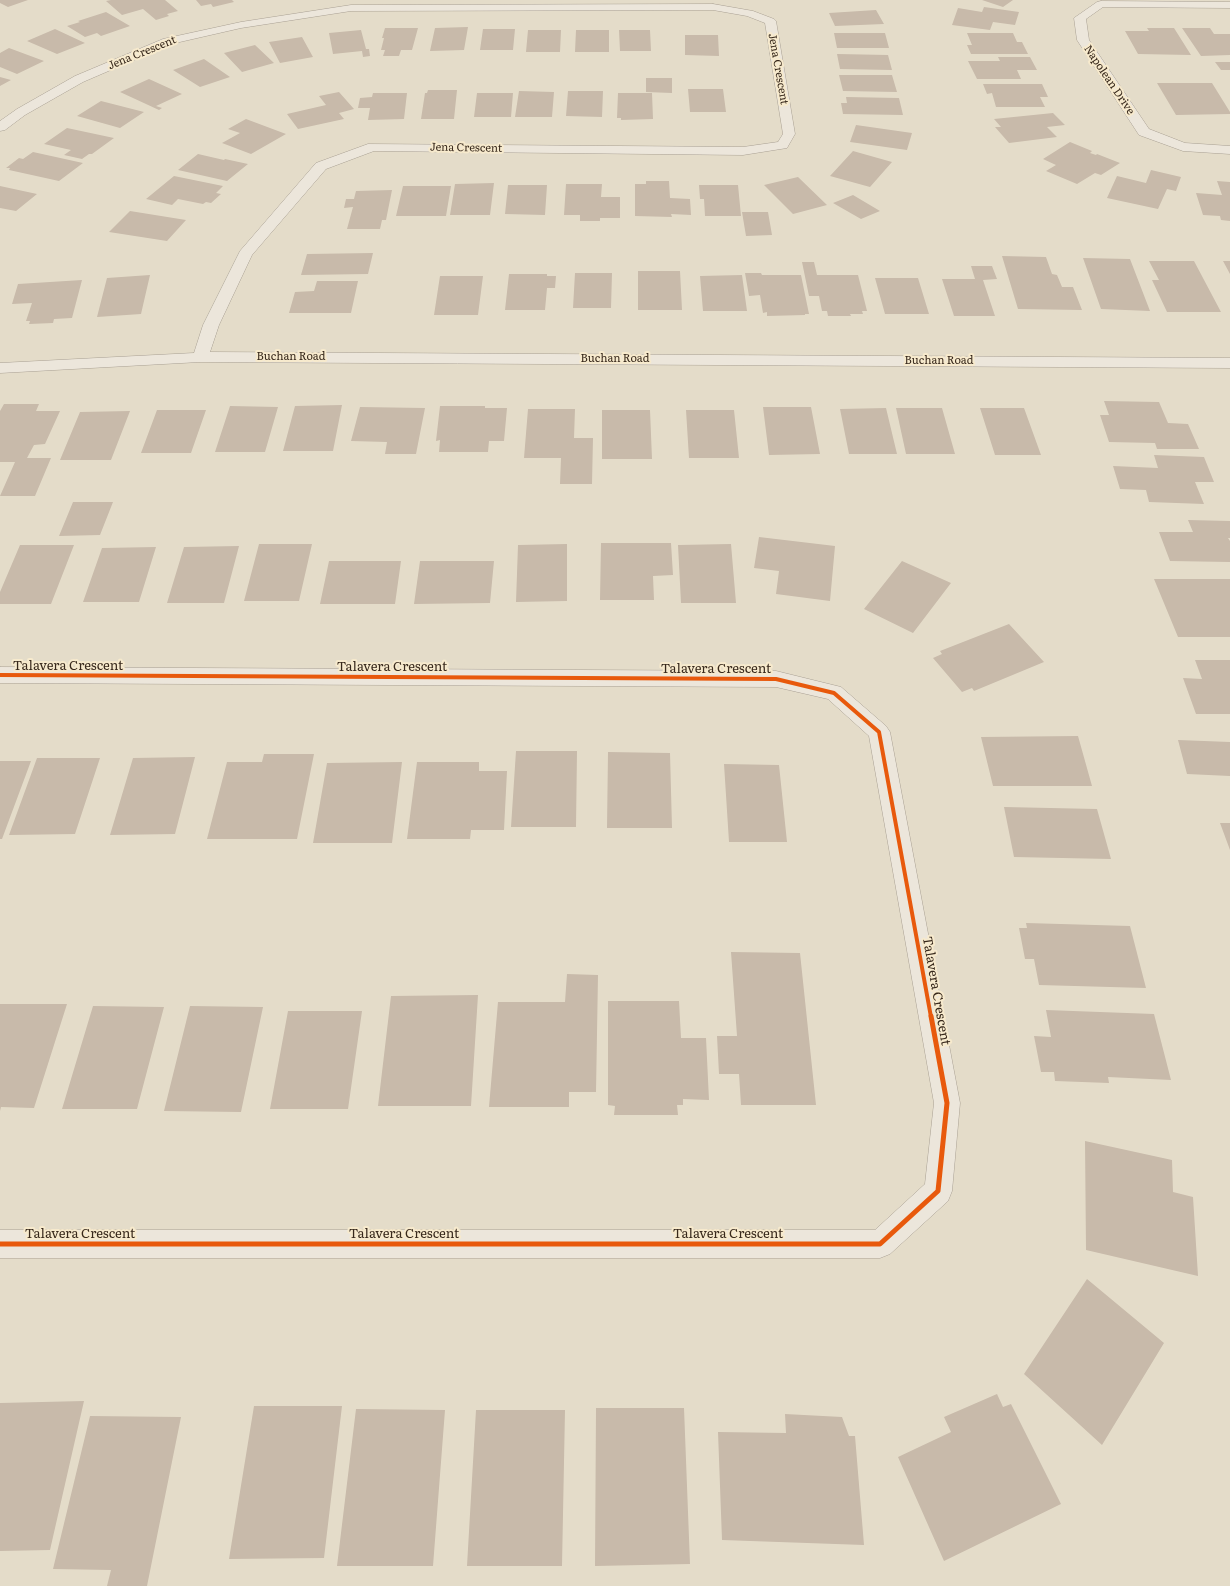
<!DOCTYPE html>
<style>
body{margin:0}
canvas{display:block;background:#e4dcc9}
</style>
<canvas width="1230" height="1586"></canvas>
<script>
const context = document.querySelector('canvas').getContext('2d');
context.lineJoin = 'round';
function paint(path, color) { context.fillStyle = color; context.fill(path, 'evenodd'); }
const toPath = rows => new Path2D(rows.map(r => 'M' + r).join(''));
function trace(path, color, width, dash) { context.strokeStyle = color; context.lineWidth = width; context.lineCap = dash ? 'butt' : 'round'; context.setLineDash(dash || []); context.stroke(path); }
function drawText(font, color, halo, rows, align = 'center') {
  context.font = font + ' Literata,serif'; context.lineWidth = 4; context.setLineDash([]); context.textBaseline = 'middle'; context.strokeStyle = halo; context.fillStyle = color; for (const [text, x, y, turn = 0] of rows) {
    context.save(); context.translate(x, y); context.rotate((+turn || 0) * Math.PI / 180); context.textAlign = isNaN(turn) ? turn : align; if (halo) context.strokeText(text, 0, 0); context.fillText(text, 0, 0); context.restore();
  }
}
const building = toPath([
 [0,0,28,0,8,7,0,3],
 [111,0,165,0,178,11,167,14,169,16,156,20,143,9,122,15,106,1],
 [196,0,232,0,234,2,213,7,211,4,201,6],
 [982,0,1013,0,1003,7],
 [984,7,1019,12,1015,25,993,22,990,30,952,25,958,8,982,12],
 [876,10,884,24,835,26,829,13],
 [106,12,130,26,101,36,97,33,85,37,67,26,80,22,78,21],
 [468,27,464,50,430,51,435,28],
 [385,28,418,28,412,50,401,50,399,56,383,56,385,50,381,50,384,38,382,38],
 [1147,28,1174,28,1191,55,1138,54,1125,31,1149,31],
 [1182,28,1210,28,1214,34,1230,34,1230,55,1201,56],
 [55,29,85,43,57,54,27,41],
 [483,29,515,29,513,50,480,50],
 [361,30,366,49,369,49,370,56,363,57,362,51,333,54,329,33],
 [528,30,561,30,560,52,526,52],
 [576,30,609,30,609,52,575,52],
 [619,30,650,30,651,51,620,51],
 [834,33,885,33,889,48,837,48],
 [967,33,1013,33,1017,42,1022,42,1028,54,971,54,967,45,972,45],
 [685,35,718,35,719,56,685,55],
 [302,37,313,57,280,63,269,42],
 [255,45,274,63,242,72,224,53],
 [9,48,44,61,17,74,0,67,0,53],
 [837,54,888,55,892,70,840,69],
 [998,57,1030,57,1037,70,1017,70,1021,79,977,79,968,61,1000,61],
 [204,59,230,77,200,87,173,70],
 [1215,62,1230,62,1230,70,1221,70],
 [839,75,892,75,897,92,843,91],
 [0,77,11,80,0,86],
 [646,78,672,78,672,93,646,92],
 [149,79,182,94,156,106,162,108,159,110,120,92],
 [1157,83,1212,83,1230,112,1230,114,1176,115],
 [983,84,1042,84,1048,97,1040,97,1045,107,996,107,992,93,987,94],
 [688,89,723,89,726,112,690,112],
 [428,90,457,90,454,119,421,119,425,93,427,93],
 [519,91,554,92,552,117,515,117],
 [568,91,603,91,602,117,566,116],
 [339,92,354,109,339,113,344,119,298,129,287,114,326,105,319,96],
 [373,93,407,93,404,119,368,120,370,108,358,108,360,98,372,97],
 [477,93,513,93,511,117,474,117],
 [618,93,652,93,653,119,621,120,621,118,617,118],
 [846,97,899,98,903,115,843,114,841,103,847,103],
 [101,101,144,112,120,128,77,116],
 [1053,113,1065,125,1047,127,1057,137,1009,143,995,127,1001,127,994,119],
 [246,119,286,134,251,154,222,143,240,133,228,129],
 [856,125,912,133,907,150,850,142],
 [67,128,114,138,92,154,89,154,82,159,64,155,71,150,44,144],
 [1070,142,1092,151,1090,153,1096,155,1097,154,1120,163,1101,175,1095,173,1077,184,1046,171,1056,165,1043,159],
 [853,151,892,162,870,187,830,176],
 [33,152,83,163,59,181,9,170,10,168,6,168,19,158,23,159],
 [198,154,224,160,225,159,248,164,227,181,178,170],
 [1151,170,1181,177,1176,191,1167,189,1158,209,1107,198,1117,176,1146,183],
 [174,176,223,186,216,193,221,194,211,203,206,202,203,204,178,199,172,205,146,199],
 [798,177,827,205,793,214,764,185],
 [646,181,669,181,670,198,690,199,691,215,671,214,672,217,635,216,635,184,646,184],
 [1217,181,1230,182,1230,221,1221,220,1220,216,1203,215,1196,193,1222,195],
 [494,183,490,215,450,215,455,184],
 [566,184,602,184,601,197,620,197,620,218,600,218,600,221,580,221,580,215,564,215],
 [508,185,547,185,545,215,505,214],
 [699,185,738,185,741,216,705,216,704,199,700,199],
 [0,186,37,194,16,211,0,208],
 [403,186,451,186,446,216,396,216],
 [392,190,386,220,382,220,380,229,347,229,353,207,344,208,346,199,354,199,356,191],
 [853,195,880,211,861,219,833,203],
 [130,211,186,220,167,241,109,232],
 [742,212,768,212,772,235,746,236],
 [373,253,368,274,301,275,307,254],
 [1002,256,1046,257,1052,274,1057,275,1062,287,1073,287,1082,310,1018,309],
 [1083,258,1130,259,1150,311,1101,309],
 [1149,261,1194,261,1221,312,1167,312,1152,280,1159,280],
 [1223,261,1230,261,1230,274],
 [802,262,814,262,817,275,858,275,867,311,862,311,863,314,850,314,851,316,828,316,827,311,822,311,819,296,809,296],
 [971,266,992,266,997,279,983,280,995,316,954,316,942,279,975,279],
 [638,271,680,271,682,310,638,310],
 [575,273,612,273,611,308,573,308],
 [745,273,761,273,762,275,801,275,809,314,805,314,805,315,767,316,767,312,763,313,760,295,749,296],
 [509,274,547,274,547,276,556,276,555,288,547,288,545,310,505,310],
 [150,275,141,314,97,317,107,278],
 [742,275,747,311,703,311,700,276],
 [440,276,483,276,478,315,434,315],
 [875,278,918,278,929,314,885,314],
 [82,280,72,318,54,319,53,323,29,324,30,321,26,321,32,303,12,304,18,284],
 [317,281,358,281,351,313,289,313,295,292,314,291],
 [1104,401,1159,402,1168,423,1188,424,1199,449,1157,449,1155,443,1109,442,1100,415,1109,415],
 [4,404,39,404,36,411,60,411,45,444,34,445,27,458,51,458,35,496,0,496,15,462,0,462,0,411],
 [342,405,333,451,283,451,295,406],
 [230,406,278,407,265,452,215,452],
 [440,406,485,406,485,408,507,408,504,441,489,441,488,452,439,452,440,440,436,441],
 [360,407,425,408,416,454,385,454,387,442,351,441],
 [763,407,811,407,820,454,769,455],
 [886,408,897,454,849,454,840,409],
 [896,408,942,408,955,454,906,454],
 [980,408,1024,408,1041,455,995,455],
 [528,409,575,409,574,438,593,438,592,484,560,484,561,458,524,458],
 [157,410,206,410,191,453,141,453],
 [602,410,650,410,652,459,602,459],
 [686,410,734,410,739,458,689,458],
 [130,411,111,460,60,460,80,412],
 [1154,455,1204,457,1214,482,1195,482,1204,504,1149,502,1146,490,1120,489,1113,466,1158,468],
 [73,502,113,502,100,535,59,536],
 [1188,520,1230,521,1230,538,1228,538,1230,541,1230,562,1170,561,1159,532,1193,532],
 [759,537,835,546,830,601,776,594,779,571,754,568],
 [601,543,671,543,673,575,653,576,654,600,600,600],
 [259,544,312,544,299,601,244,601],
 [567,544,567,601,516,602,518,545],
 [731,544,736,603,681,603,678,545],
 [20,545,74,545,51,604,0,604,0,592],
 [239,546,224,603,167,603,184,547],
 [156,547,139,602,83,602,102,548],
 [329,561,401,561,395,604,320,604],
 [420,561,494,561,490,603,414,604],
 [902,561,951,583,913,633,864,609],
 [1154,579,1230,579,1230,637,1178,637],
 [1009,624,1044,662,974,691,972,688,962,692,933,658,942,654,940,651],
 [1195,660,1230,660,1230,714,1196,714,1183,678,1202,679],
 [1078,736,1092,786,993,786,981,737],
 [1178,740,1230,742,1230,776,1187,774],
 [516,751,577,751,576,827,511,827],
 [608,752,670,753,672,828,607,828],
 [264,754,314,754,297,839,207,839,227,762,262,762],
 [195,757,175,834,110,835,133,758],
 [37,758,100,758,75,834,9,835],
 [0,761,31,761,2,839,0,839],
 [402,762,392,843,313,843,327,763],
 [417,762,479,762,479,771,507,771,504,830,471,830,470,839,407,839],
 [724,764,779,765,787,842,729,842],
 [1004,807,1097,809,1111,859,1014,857],
 [1220,823,1230,823,1230,850],
 [1026,923,1130,926,1146,988,1039,985,1034,959,1025,959,1019,928,1027,928],
 [731,952,800,953,816,1105,741,1105,739,1074,719,1074,717,1036,737,1036],
 [567,974,598,975,596,1092,569,1092,569,1107,489,1107,498,1002,565,1002],
 [478,995,471,1106,378,1106,391,996],
 [608,1001,679,1001,681,1038,706,1038,709,1100,683,1099,683,1105,677,1105,678,1115,614,1115,615,1106,608,1105],
 [0,1004,67,1004,34,1108,1,1107,0,1111],
 [93,1006,164,1007,137,1109,62,1109],
 [190,1006,263,1007,241,1112,164,1111],
 [1046,1010,1154,1014,1171,1080,1108,1077,1109,1083,1055,1081,1054,1072,1041,1072,1034,1036,1051,1037],
 [288,1011,362,1011,348,1109,270,1109],
 [1085,1141,1172,1160,1173,1192,1193,1197,1198,1276,1086,1250],
 [1087,1279,1164,1343,1102,1445,1024,1374],
 [997,1394,1003,1407,1011,1404,1061,1504,944,1561,898,1457,951,1432,944,1417],
 [84,1401,50,1550,0,1551,0,1403],
 [254,1406,342,1406,324,1558,229,1559],
 [596,1408,684,1408,690,1564,595,1566],
 [356,1409,445,1410,433,1566,337,1566],
 [476,1410,565,1410,562,1566,467,1566],
 [785,1414,842,1417,849,1436,855,1436,864,1545,722,1540,718,1432,786,1433],
 [90,1416,181,1417,147,1586,107,1586,111,1570,53,1569]
]);
const minor = toPath([
 [1101,1,1230,2,1230,8,1103,7,1086,19,1089,40,1149,129,1185,143,1230,146,1230,154,1183,151,1139,135,1077,40,1074,18,1097,2,1101,1],
 [713,4,753,11,774,19,776,21,795,134,787,148,743,155,374,151,326,169,252,255,219,325,210,352,1230,358,1230,368,200,362,0,373,0,363,194,353,203,325,240,251,316,163,368,144,743,147,778,142,783,134,765,23,747,16,713,10,351,11,241,28,171,44,83,82,25,115,5,130,0,131,0,121,17,109,75,76,163,39,241,22,351,5,713,4],
 [0,667,776,671,841,687,886,726,890,732,960,1103,952,1191,948,1201,890,1254,880,1258,0,1258,0,1230,875,1230,925,1184,934,1103,869,736,828,699,776,687,0,683,0,667]
]);
const cyclewayFar1 = toPath([
 [0,675,776,679,834,693,879,732,931,1017]
]);
const cycleway = toPath([
 [0,1244,880,1244,938,1191,947,1103,931,1016]
]);
const farStreetnames = [
 ["Jena Crescent",142,53,-22],
 ["Jena Crescent",778,69,80],
 ["Napolean Drive",1109,80,56],
 ["Jena Crescent",466,148,1],
 ["Buchan Road",291,357],
 ["Buchan Road",615,359],
 ["Buchan Road",939,361]
];
const streetNames = [
 ["Talavera Crescent",68,666],
 ["Talavera Crescent",392,667],
 ["Talavera Crescent",716,669],
 ["Talavera Crescent",936,991,80],
 ["Talavera Crescent",80,1234],
 ["Talavera Crescent",404,1234],
 ["Talavera Crescent",728,1234]
];
paint(building, '#c8baaa');
trace(minor, '#a9a093', 1);
paint(minor, '#ece6db');
trace(cyclewayFar1, '#e8590c', 4);
trace(cycleway, '#e8590c', 5);
drawText('11px', '#37281b', '#f7eacd', farStreetnames);
drawText('13px', '#37281b', '#f7eacd', streetNames);
</script>
